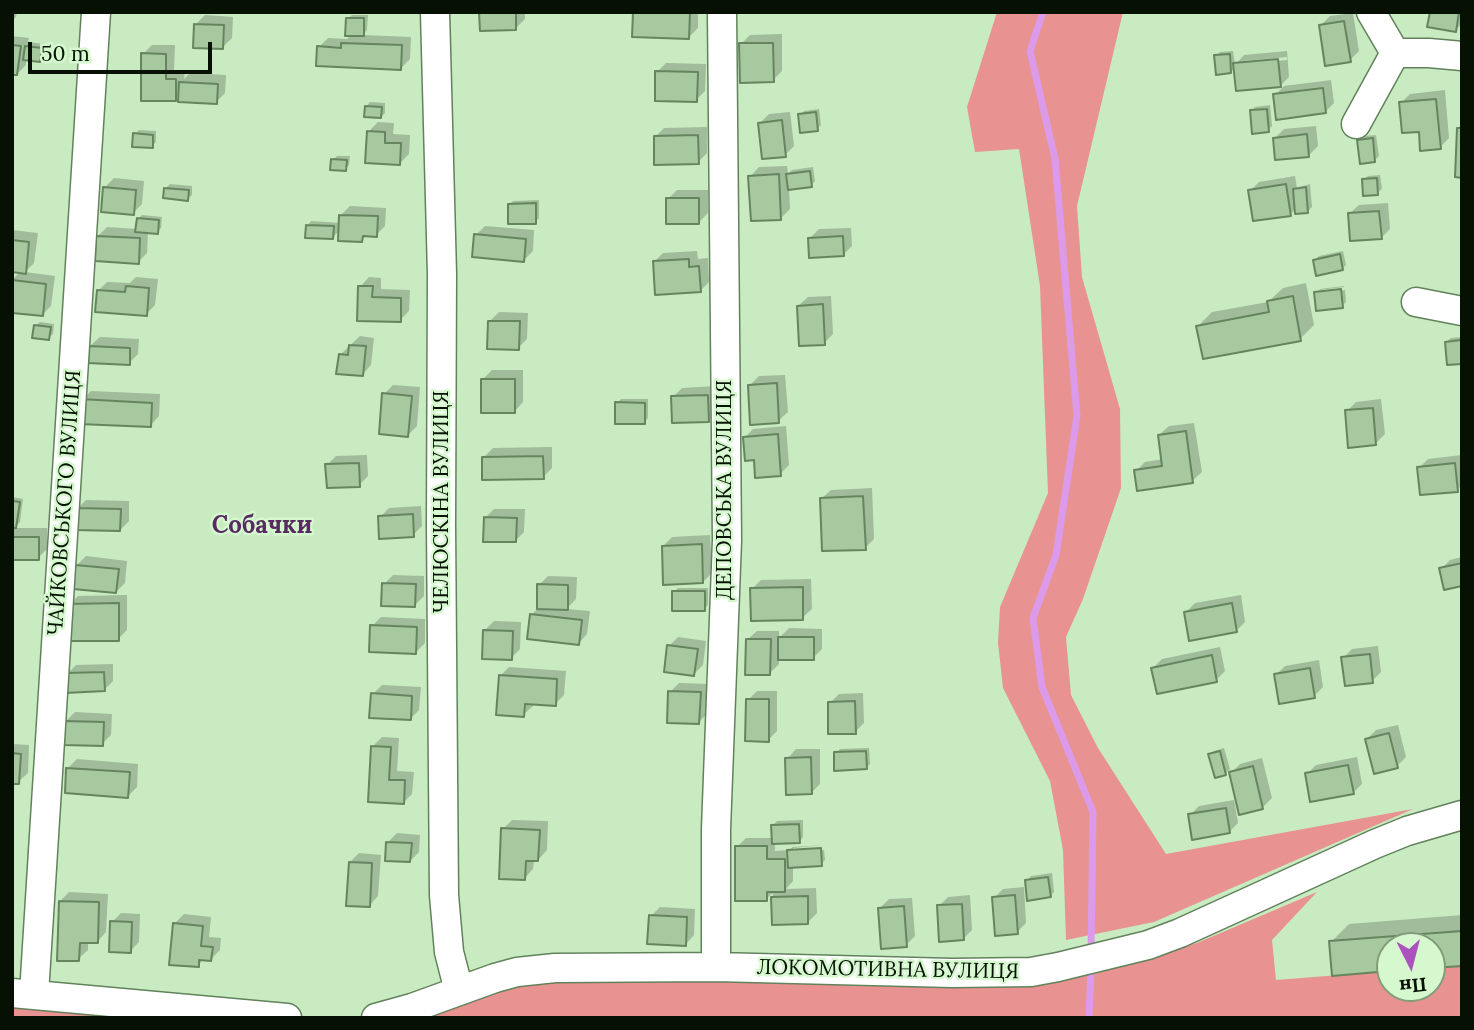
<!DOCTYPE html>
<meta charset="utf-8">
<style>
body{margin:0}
#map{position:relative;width:1474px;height:1030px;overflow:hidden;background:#c8ebc1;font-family:Lora,serif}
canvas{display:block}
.frame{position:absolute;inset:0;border:14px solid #061104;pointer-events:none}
.north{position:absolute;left:1376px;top:932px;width:70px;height:70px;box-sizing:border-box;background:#d5f8ce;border:2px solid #829c7d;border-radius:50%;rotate:174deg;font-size:19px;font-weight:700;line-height:28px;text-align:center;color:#061104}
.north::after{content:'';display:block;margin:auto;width:24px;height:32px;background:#ab52be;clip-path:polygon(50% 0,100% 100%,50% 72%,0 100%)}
.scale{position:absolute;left:28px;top:42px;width:184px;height:32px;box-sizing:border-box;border:4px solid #061104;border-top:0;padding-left:9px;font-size:21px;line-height:24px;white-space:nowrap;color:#061104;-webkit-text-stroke:5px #d5f8ce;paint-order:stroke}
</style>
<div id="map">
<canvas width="1474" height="1030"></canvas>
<div class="frame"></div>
<div class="north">Пн</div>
<div class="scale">50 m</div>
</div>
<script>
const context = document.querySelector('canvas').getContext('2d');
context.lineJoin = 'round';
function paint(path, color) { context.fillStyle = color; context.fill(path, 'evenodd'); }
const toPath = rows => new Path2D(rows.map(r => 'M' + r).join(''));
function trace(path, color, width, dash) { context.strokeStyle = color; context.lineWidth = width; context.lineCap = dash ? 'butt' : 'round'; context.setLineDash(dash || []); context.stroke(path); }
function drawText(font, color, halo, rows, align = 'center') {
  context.font = font + ' Lora,serif'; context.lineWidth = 5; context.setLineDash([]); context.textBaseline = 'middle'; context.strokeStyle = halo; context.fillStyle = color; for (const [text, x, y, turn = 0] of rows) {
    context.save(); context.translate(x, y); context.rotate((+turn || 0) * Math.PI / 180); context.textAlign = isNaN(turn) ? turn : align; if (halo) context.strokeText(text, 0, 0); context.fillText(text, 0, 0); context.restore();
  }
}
const green = toPath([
 [997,12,1123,12,1077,206,1082,277,1120,409,1121,488,1083,599,1066,637,1071,695,1098,748,1166,854,1413,809,1154,922,1066,940,1063,850,1050,781,1003,688,998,643,1000,607,1048,493,1040,286,1019,149,975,152,967,107],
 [1317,892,1272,940,1276,980,1390,971,1390,988,1432,988,1432,968,1462,966,1462,1018,416,1018,521,981,585,975,1040,982,1094,974,1197,943],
 [12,1006,156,1018,12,1018]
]);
const shadow = toPath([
 [12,12,17,12,16,17,12,21],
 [481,12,525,12,525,19,516,28],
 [635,12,698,12,698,28,689,37],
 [1432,12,1462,12,1462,24,1455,30],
 [1353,13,1359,51,1350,60,1321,25,1330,16],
 [205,15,233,17,232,38,223,47,196,24],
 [352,15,368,15,367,30,363,35,411,37,410,59,401,68,319,47,328,38,347,39,352,34,348,19],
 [782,34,782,71,773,80,741,44,750,35],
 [12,36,29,38,28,42,45,44,44,56,40,61,26,59,26,65,17,74,12,73],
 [152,45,175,45,174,71,185,71,184,79,190,73,226,75,225,93,216,102,180,94,175,99,143,54],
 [1233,51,1235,65,1244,55,1287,51,1289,77,1280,86,1235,67,1231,72,1216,56,1220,52],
 [1287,57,1287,60,1242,64,1242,61],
 [666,63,706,64,705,91,696,100,657,72],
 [1331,80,1334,103,1325,112,1275,95,1284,86],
 [1445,90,1449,138,1440,147,1420,130,1401,103,1410,94],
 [370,102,385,103,385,113,381,117,366,107],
 [1270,105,1272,126,1268,130,1251,111,1255,107],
 [819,109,821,125,817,129,800,115,804,111],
 [790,112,794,146,785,155,760,123,769,114],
 [378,122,394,123,393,134,410,135,409,154,400,163,369,131],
 [1316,126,1318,146,1309,155,1275,138,1284,129],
 [707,127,707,153,698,162,655,137,664,128],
 [139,130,156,131,156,142,152,146,135,134],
 [1376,135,1379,156,1375,160,1359,140,1363,136],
 [337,156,350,156,349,165,345,169,333,160],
 [787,166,788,174,792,170,813,167,815,181,811,186,789,188,790,209,781,218,750,177,759,167],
 [1380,175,1382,189,1377,193,1363,180,1368,176],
 [1295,176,1297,188,1310,184,1312,207,1308,211,1297,208,1290,214,1250,191,1259,182],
 [114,178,144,181,142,204,133,213,105,187],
 [170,184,192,186,192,195,187,199,166,188],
 [677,190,708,190,708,213,699,222,668,199],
 [539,200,539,218,535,222,509,205,513,201],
 [1388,203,1390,229,1381,238,1349,214,1359,205],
 [350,206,386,208,385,226,376,235,368,234,362,240,340,230,333,237,307,226,311,221,341,223,341,215],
 [142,215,162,217,161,228,157,232,148,232,147,253,138,262,98,236,107,227,137,229,138,219],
 [485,226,534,230,533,251,524,260,476,235],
 [851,228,852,246,843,255,810,238,819,229],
 [12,230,38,233,34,263,25,272,55,276,51,306,42,315,12,280,21,271,12,270],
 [697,251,698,259,708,258,709,282,700,291,654,262,663,253],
 [1343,251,1346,265,1342,269,1315,260,1319,256],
 [136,277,158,279,155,305,146,314,98,291,107,282,130,283],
 [369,277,381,278,381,289,410,290,409,311,400,320,359,319,360,287],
 [1306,283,1314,325,1300,339,1198,326,1212,312,1268,302,1283,288],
 [1344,286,1344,287,1319,290,1320,289],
 [1345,290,1346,302,1342,306,1316,293,1318,291,1318,294],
 [831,296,833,334,824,343,798,306,808,297],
 [499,312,528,313,527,339,518,348,490,321],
 [40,322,54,324,53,334,48,338,35,326],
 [360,336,374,338,371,365,362,375,340,355],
 [100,337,139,339,138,354,129,363,90,346],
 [1462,337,1462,362,1446,342,1451,338],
 [492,370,523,370,523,402,514,412,483,379],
 [785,375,788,412,778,421,750,385,759,376],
 [393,385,420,387,417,426,408,435,384,394],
 [716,386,717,412,708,421,673,397,682,388],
 [91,391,160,394,159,416,150,426,82,400],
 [621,399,648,399,648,418,644,422,617,403],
 [1381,399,1385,434,1376,443,1347,411,1356,402],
 [1194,423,1202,472,1192,481,1136,471,1145,462,1163,459,1159,435,1169,426],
 [786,426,789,465,780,474,744,438,753,429],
 [552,447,552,468,543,477,484,457,493,448],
 [367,455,368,476,359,485,327,465,336,456],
 [1462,455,1462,485,1457,490,1419,468,1428,459],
 [872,488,874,539,865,548,821,499,831,490],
 [12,497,23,499,20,522,14,528,47,528,47,549,38,558,12,558,12,529,15,526,12,526],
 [86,500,129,501,129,521,120,530,77,509],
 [421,506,422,526,413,535,380,517,389,508],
 [494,509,525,509,524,532,515,541,485,518],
 [710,535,712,573,703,582,663,546,672,537],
 [86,556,127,561,125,583,116,592,77,565],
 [1462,557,1462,584,1441,569,1450,560],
 [393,575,424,576,424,596,415,605,384,584],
 [548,576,577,577,576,599,566,609,590,611,587,634,578,644,532,615,538,608,539,585],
 [811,579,812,609,802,618,752,589,761,580],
 [678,588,708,588,708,605,704,609,674,592],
 [127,595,127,630,118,639,69,605,78,596],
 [1241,595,1245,622,1236,631,1186,612,1195,603],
 [381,617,425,619,425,643,416,652,372,626],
 [494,621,521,622,520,649,511,658,485,630],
 [789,628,822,629,822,649,813,658,779,658,779,664,770,673,747,640,757,631,779,631,779,638],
 [678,637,706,641,703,665,694,674,669,646],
 [1378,646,1381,672,1372,681,1343,658,1352,649],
 [1220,647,1225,671,1216,680,1153,668,1162,659],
 [1319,660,1323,687,1314,696,1276,675,1285,666],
 [113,664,113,681,104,690,67,674,76,665],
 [509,667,566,671,564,695,555,704,533,703,533,706,523,715,500,676],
 [679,683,709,684,708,713,699,722,670,692],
 [382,685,421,687,419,710,410,719,373,694],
 [757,691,777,691,777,731,768,740,748,700],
 [863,693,864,723,855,732,830,703,839,694],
 [75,712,112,714,111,735,102,744,66,721],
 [1398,725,1406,757,1397,766,1367,739,1376,730],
 [382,737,399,738,397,771,414,772,412,794,403,803,370,801,373,746],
 [12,744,29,745,28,773,18,782,12,782],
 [869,748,870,764,866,768,836,753,840,749],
 [1224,748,1230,769,1226,773,1216,775,1210,755,1214,751],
 [796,749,820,749,820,784,811,793,787,759],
 [1357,757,1362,784,1353,793,1307,774,1316,765],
 [1262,758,1272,798,1263,807,1231,773,1240,764],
 [77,759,138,764,137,787,128,796,68,768],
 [1234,800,1238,823,1229,832,1190,815,1199,806],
 [512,820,548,821,547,850,538,860,534,859,533,869,524,879,503,829],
 [803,820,803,837,799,842,775,842,775,851,789,850,793,847,824,845,793,848,793,852,824,850,825,860,821,864,793,866,793,881,786,889,816,888,817,913,808,922,773,923,773,893,766,899,737,847,746,838,773,838,773,825,777,821],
 [397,833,420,835,419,852,410,861,388,842],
 [359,853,381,855,378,896,369,906,350,862],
 [1052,873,1054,892,1050,896,1027,881,1031,876],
 [1024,887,1026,923,1017,932,994,898,1003,889],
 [69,892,108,894,106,932,97,942,88,941,88,950,78,959,60,901],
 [970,895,972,930,963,939,939,906,948,897],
 [912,898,915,936,906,945,880,908,889,899],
 [660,907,695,909,694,935,685,945,651,916],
 [121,913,140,914,139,942,130,951,112,922],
 [184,914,211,917,209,937,221,938,220,950,211,959,205,958,198,965,175,923],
 [1462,915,1462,964,1432,966,1432,946,1390,946,1390,970,1331,942,1349,924]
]);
const stream = toPath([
 [1043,12,1030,51,1055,159,1077,416,1056,555,1033,618,1042,687,1093,812,1091,952],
 [1089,1018,1091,967]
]);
const building = toPath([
 [479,12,516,12,516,30,480,31,479,12],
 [633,12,690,12,689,39,632,37,633,12],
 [1430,12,1459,12,1456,32,1427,27,1430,12],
 [346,18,364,18,364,36,345,36,346,18],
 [1344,21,1351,62,1325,66,1319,25,1344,21],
 [194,24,224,25,223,49,193,48,194,24],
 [341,43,402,45,401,70,316,66,317,46,341,48,341,43],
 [739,43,773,43,774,82,740,83,739,43],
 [12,45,21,46,17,75,12,75,12,45],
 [25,46,42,48,40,62,23,60,25,46],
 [141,53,166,54,166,79,176,79,176,101,141,101,141,53],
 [1230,54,1231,73,1216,75,1214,55,1230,54],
 [1278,59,1281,87,1236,91,1233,63,1278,59],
 [655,71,698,72,697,102,655,101,655,71],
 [179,82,218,84,217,104,178,102,179,82],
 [1323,88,1326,113,1276,120,1273,94,1323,88],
 [1436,99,1441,149,1420,151,1419,132,1402,133,1399,102,1436,99],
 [365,106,382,107,381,118,364,117,365,106],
 [1267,109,1269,132,1252,134,1250,110,1267,109],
 [816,112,818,131,800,133,798,114,816,112],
 [782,120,786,157,762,159,758,123,782,120],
 [1457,128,1462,128,1462,178,1455,177,1457,128],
 [367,131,385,132,385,143,401,143,400,165,365,163,367,131],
 [133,133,153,135,153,148,132,147,133,133],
 [1307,134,1309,157,1275,160,1273,138,1307,134],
 [698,135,699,164,654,165,654,136,698,135],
 [1373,138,1375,162,1360,164,1357,140,1373,138],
 [331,159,347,160,346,171,330,170,331,159],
 [810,171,812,187,788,190,786,174,810,171],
 [779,174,781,220,751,221,748,176,779,174],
 [1377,178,1378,195,1363,196,1362,179,1377,178],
 [1286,184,1291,216,1253,221,1248,190,1286,184],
 [103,187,136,190,134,215,101,212,103,187],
 [1306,187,1308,213,1295,214,1293,189,1306,187],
 [164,188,189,190,188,201,163,198,164,188],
 [666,198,699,198,699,224,666,224,666,198],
 [536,203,536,224,508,224,508,204,536,203],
 [1379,211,1382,239,1350,241,1348,213,1379,211],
 [339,215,378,216,377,237,363,236,362,242,338,241,339,215],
 [137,218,159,220,158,234,135,232,137,218],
 [306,225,334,226,333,239,305,238,306,225],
 [474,234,526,239,524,262,472,257,474,234],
 [96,236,140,238,139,264,95,261,96,236],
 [843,236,844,256,809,258,808,238,843,236],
 [12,240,29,242,26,274,12,272,12,240],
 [1340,254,1343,270,1316,276,1313,260,1340,254],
 [689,259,689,267,699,266,701,292,655,295,653,261,689,259],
 [12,280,46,284,43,316,12,313,12,280],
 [126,286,149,288,147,316,95,312,97,290,125,292,126,286],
 [358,286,373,286,372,297,401,298,401,322,357,321,358,286],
 [1341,289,1343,308,1316,311,1314,292,1341,289],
 [1293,296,1301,341,1203,359,1196,326,1269,312,1267,301,1293,296],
 [823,304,825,345,799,346,797,306,823,304],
 [488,321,520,321,519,350,487,349,488,321],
 [34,325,51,327,49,340,32,338,34,325],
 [1461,340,1462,364,1447,365,1445,342,1461,340],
 [349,345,366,346,363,376,336,374,339,354,348,355,349,345],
 [89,346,130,348,130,365,88,363,89,346],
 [481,379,515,379,515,413,481,413,481,379],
 [777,383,779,423,750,425,748,385,777,383],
 [382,393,412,396,408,437,379,434,382,393],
 [708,395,709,422,672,423,671,396,708,395],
 [80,399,152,403,151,427,79,424,80,399],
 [615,402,645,403,645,424,615,424,615,402],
 [1373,408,1376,445,1348,448,1345,410,1373,408],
 [1186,431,1193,483,1137,491,1134,470,1162,466,1158,435,1186,431],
 [778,434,781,476,755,478,754,460,745,461,743,437,778,434],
 [543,456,544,479,482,480,482,457,543,456],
 [359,463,360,487,327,488,325,464,359,463],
 [1455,463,1458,492,1420,495,1417,467,1455,463],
 [863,496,866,550,822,551,820,498,863,496],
 [12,501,20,502,16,528,12,528,12,501],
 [75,508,121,509,120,531,74,530,75,508],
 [413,514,414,537,379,539,378,516,413,514],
 [484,517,517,518,516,542,483,542,484,517],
 [12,537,39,537,39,560,12,560,12,537],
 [702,544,703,583,663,585,662,546,702,544],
 [1462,563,1462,586,1444,590,1439,568,1462,563],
 [75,565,119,569,116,593,73,589,75,565],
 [382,583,416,584,415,607,381,606,382,583],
 [537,584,568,585,568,610,537,609,537,584],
 [803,587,803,620,751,621,750,588,803,587],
 [672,591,705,591,705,611,672,611,672,591],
 [119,603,119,641,68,641,67,604,119,603],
 [1232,603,1237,632,1189,641,1184,612,1232,603],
 [530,614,582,620,579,645,527,639,530,614],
 [370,625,417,627,416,654,369,652,370,625],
 [483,630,513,631,512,660,482,659,483,630],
 [778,637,814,637,814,660,778,660,778,637],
 [746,639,771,639,770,675,745,675,746,639],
 [667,645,698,649,694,676,664,672,667,645],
 [1370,654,1373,683,1345,686,1341,657,1370,654],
 [1212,655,1217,682,1157,694,1151,668,1212,655],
 [1310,668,1315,698,1279,704,1274,674,1310,668],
 [104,672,105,691,65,693,65,673,104,672],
 [499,675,557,679,556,706,525,704,524,717,496,715,499,675],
 [668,691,701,692,699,724,667,723,668,691],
 [371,693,412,696,411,720,369,718,371,693],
 [746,699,769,699,769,742,745,741,746,699],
 [855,701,856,734,828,734,828,702,855,701],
 [64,721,104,722,103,746,64,745,64,721],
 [1389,733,1398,768,1374,774,1365,739,1389,733],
 [371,746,391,747,389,780,405,780,404,804,368,802,371,746],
 [866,751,867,769,834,771,834,752,866,751],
 [1220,751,1226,775,1215,778,1208,754,1220,751],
 [12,753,21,754,19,784,12,784,12,753],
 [811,757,812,794,786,795,785,758,811,757],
 [1348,765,1354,794,1310,802,1305,773,1348,765],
 [1253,766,1263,809,1239,815,1229,772,1253,766],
 [66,768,130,772,128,798,65,793,66,768],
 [1226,808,1230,833,1192,840,1188,814,1226,808],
 [799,824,800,843,772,844,771,825,799,824],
 [501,828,540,830,538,861,526,861,525,880,499,879,501,828],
 [386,842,412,843,410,862,385,861,386,842],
 [735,846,767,846,767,859,785,859,785,892,767,892,767,901,735,901,735,846],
 [821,848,822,866,788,868,787,850,821,848],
 [349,862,372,863,370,907,346,906,349,862],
 [1048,877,1051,897,1027,901,1025,880,1048,877],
 [1015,895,1018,934,995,936,992,897,1015,895],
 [808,896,808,924,772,925,771,897,808,896],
 [59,901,99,902,98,943,80,943,79,961,57,961,59,901],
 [962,904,964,940,939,942,937,905,962,904],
 [904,906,907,947,881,949,878,908,904,906],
 [649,915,687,917,686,946,647,944,649,915],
 [110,921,132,922,131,953,109,952,110,921],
 [173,923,203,926,201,946,213,947,211,961,199,960,199,967,169,965,173,923],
 [1462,931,1462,966,1432,968,1432,946,1390,946,1390,971,1332,976,1329,941,1462,931]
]);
const minor = toPath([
 [435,12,442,274,441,525,444,895,449,952,459,991],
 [1371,12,1395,53,1429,53,1462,56],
 [1356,124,1395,53],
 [1416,302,1462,311],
 [716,967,716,829,727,540,722,12],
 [12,993,287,1018],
 [34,994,96,12],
 [376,1018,412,1008,495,978,517,972,555,968,716,967,952,973,1031,972,1058,967,1148,945,1180,933,1375,844,1407,831,1462,815]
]);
const streetNames = [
 ["ДЕПОВСЬКА ВУЛИЦЯ",725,490,-90],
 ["ЧЕЛЮСКІНА ВУЛИЦЯ",442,502,-90],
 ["ЧАЙКОВСЬКОГО ВУЛИЦЯ",65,503,-86],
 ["ЛОКОМОТИВНА ВУЛИЦЯ",888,970,1]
];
const quarterNames = [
 ["Собачки",262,526]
];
paint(green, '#e89392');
paint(shadow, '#0003');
trace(stream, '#dc9bea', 7);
paint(building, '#a7c9a0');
trace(building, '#65855f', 2);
trace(minor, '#62825c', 31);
trace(minor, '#fff', 28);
drawText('21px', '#061104', '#d5f8ce', streetNames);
drawText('bold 24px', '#572b60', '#d5f8ce', quarterNames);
</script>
